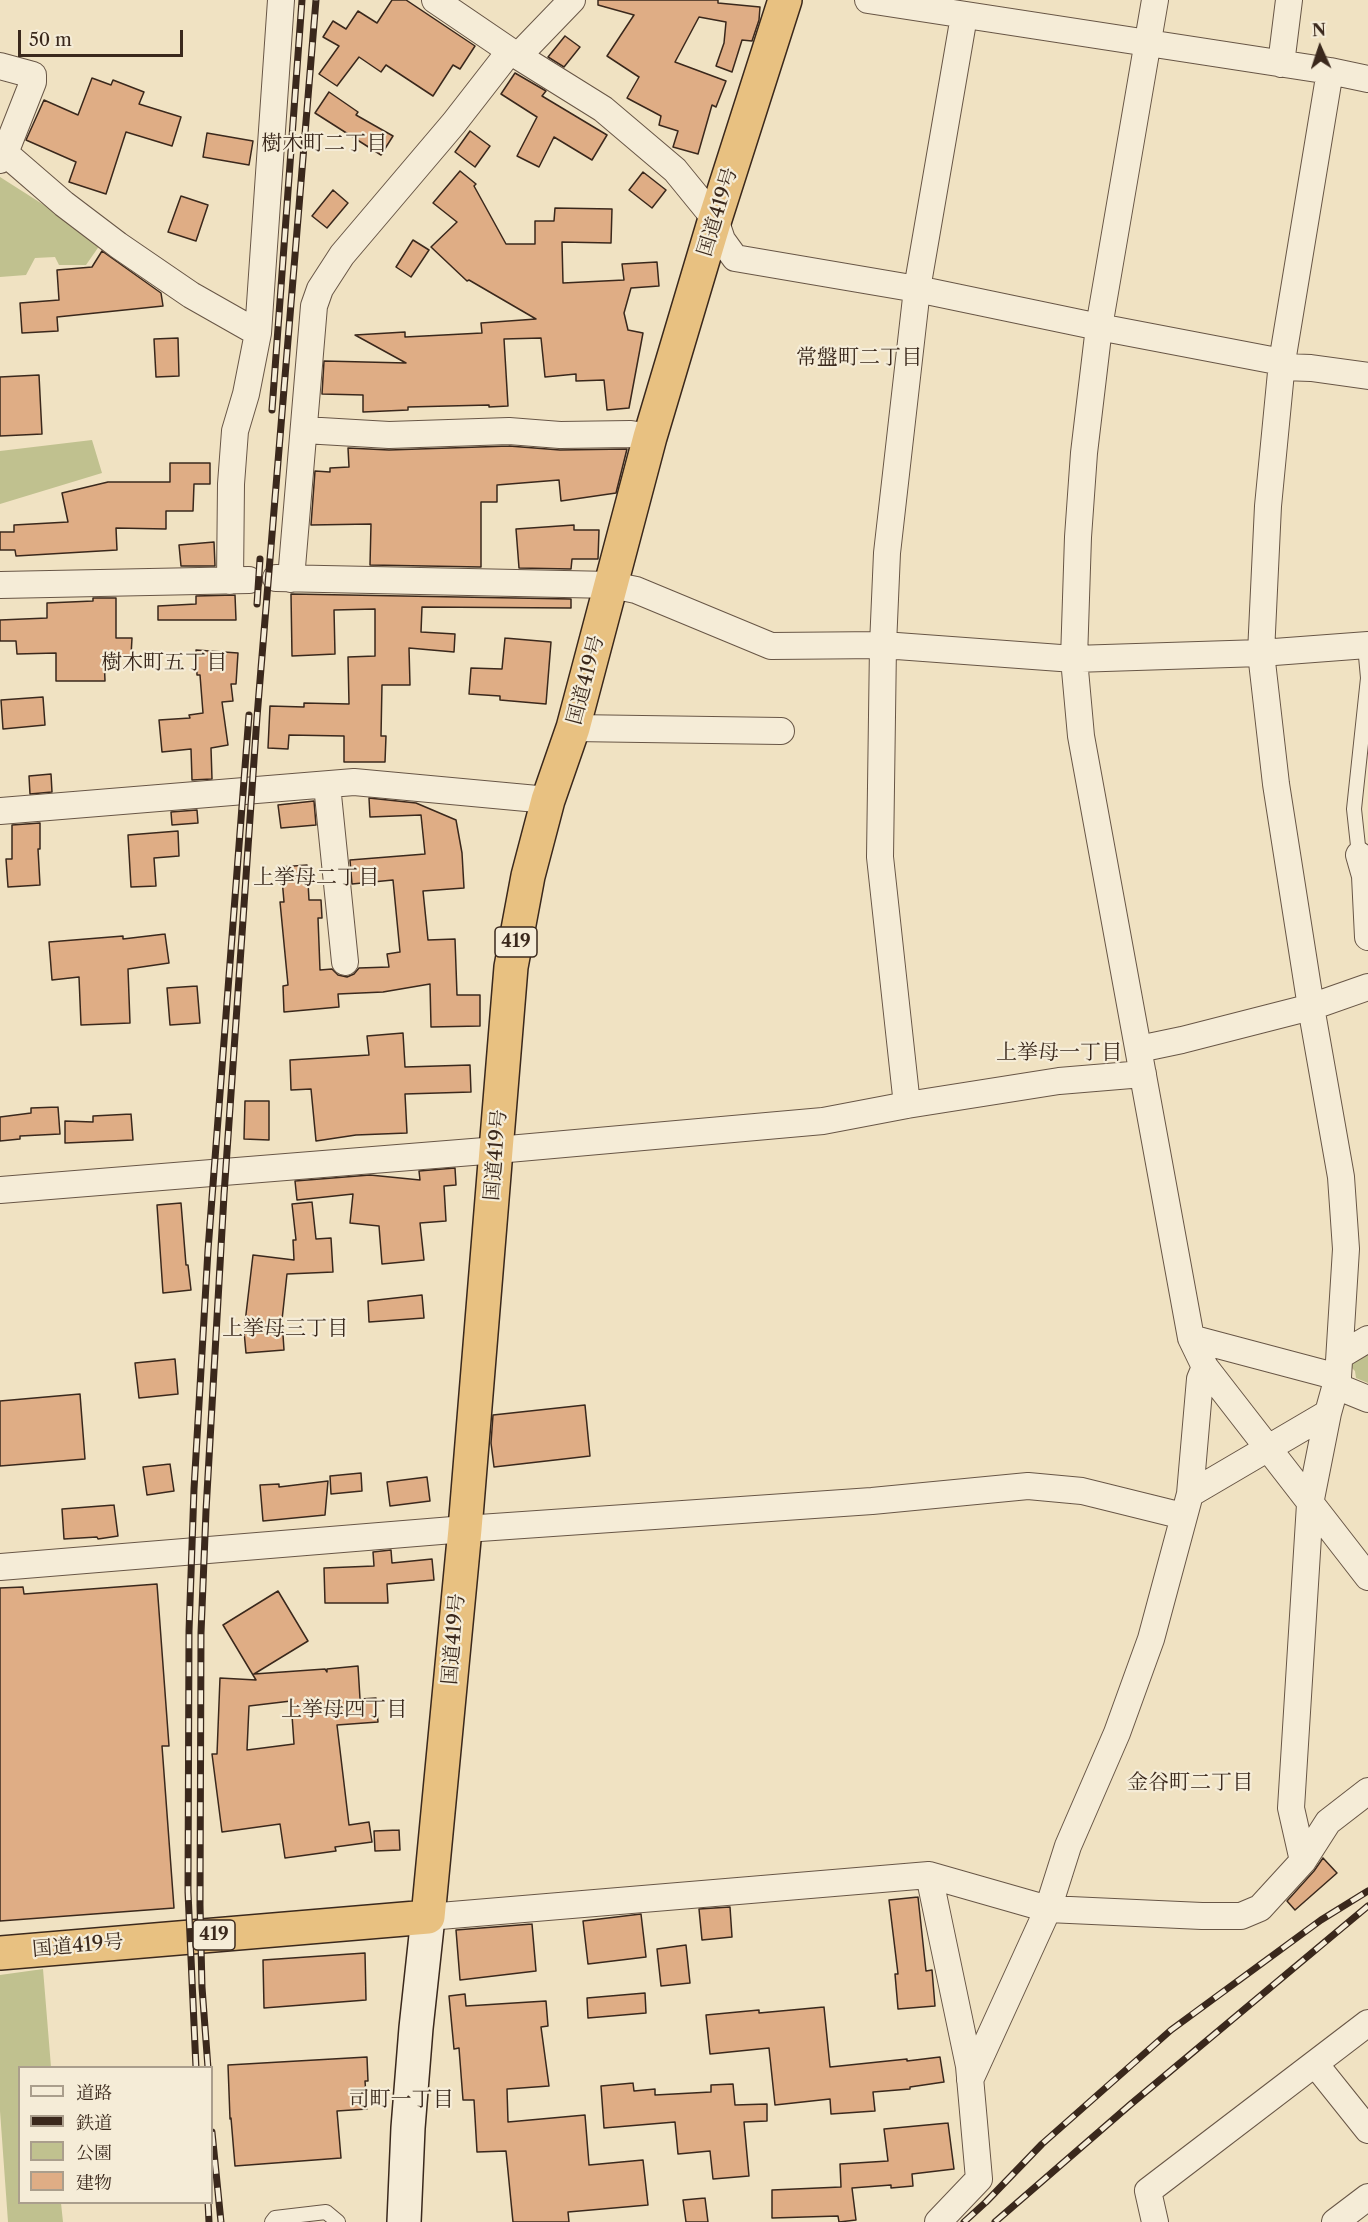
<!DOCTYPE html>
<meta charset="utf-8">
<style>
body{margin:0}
#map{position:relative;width:1368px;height:2222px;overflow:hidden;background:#f0e2c2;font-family:"Libre Caslon Text","Noto Serif JP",serif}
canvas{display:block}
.legend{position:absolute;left:18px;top:2066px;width:195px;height:138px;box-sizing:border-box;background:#f5ecd7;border:2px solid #aa9e8c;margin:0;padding:8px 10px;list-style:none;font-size:18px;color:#3a281c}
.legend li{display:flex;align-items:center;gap:12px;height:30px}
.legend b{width:30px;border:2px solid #aa9e8c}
.north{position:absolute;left:1290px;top:18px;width:60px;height:60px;-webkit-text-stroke:4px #f5ecd7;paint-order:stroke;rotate:357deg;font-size:16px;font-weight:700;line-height:24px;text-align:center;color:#3a281c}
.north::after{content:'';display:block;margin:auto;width:21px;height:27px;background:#3a281c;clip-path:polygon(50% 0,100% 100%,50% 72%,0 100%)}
.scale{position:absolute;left:18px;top:30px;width:165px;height:27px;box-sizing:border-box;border:3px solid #3a281c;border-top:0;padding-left:8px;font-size:18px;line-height:21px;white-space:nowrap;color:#3a281c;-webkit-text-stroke:4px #f5ecd7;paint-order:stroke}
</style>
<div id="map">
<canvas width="1368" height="2222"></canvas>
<ul class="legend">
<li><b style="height:8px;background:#f5ecd7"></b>道路</li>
<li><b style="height:8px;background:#3a281c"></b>鉄道</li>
<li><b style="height:16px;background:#c0c18f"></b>公園</li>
<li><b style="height:16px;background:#dfad85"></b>建物</li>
</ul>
<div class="north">N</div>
<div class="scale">50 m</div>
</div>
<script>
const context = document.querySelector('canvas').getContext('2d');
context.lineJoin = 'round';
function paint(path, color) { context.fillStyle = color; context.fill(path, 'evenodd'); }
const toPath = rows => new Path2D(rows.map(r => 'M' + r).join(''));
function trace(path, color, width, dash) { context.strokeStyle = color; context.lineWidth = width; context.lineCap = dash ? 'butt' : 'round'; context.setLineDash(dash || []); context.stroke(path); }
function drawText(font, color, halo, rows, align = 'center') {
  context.font = font + ' "Libre Caslon Text","Noto Serif JP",serif'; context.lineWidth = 4.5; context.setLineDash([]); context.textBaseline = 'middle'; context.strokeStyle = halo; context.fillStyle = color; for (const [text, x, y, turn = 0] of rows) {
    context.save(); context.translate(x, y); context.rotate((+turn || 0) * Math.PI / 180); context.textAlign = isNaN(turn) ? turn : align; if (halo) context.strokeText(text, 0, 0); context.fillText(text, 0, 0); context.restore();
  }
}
const green = toPath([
 [0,177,102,242,86,265,59,265,55,257,35,258,26,275,0,277],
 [92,440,102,473,0,504,0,451],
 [1368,1348,1368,1383,1356,1378,1355,1371,1350,1366],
 [43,1969,51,2067,20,2068,20,2202,61,2203,63,2222,8,2222,0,2111,0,1975]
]);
const building = toPath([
 [392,0,406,0,475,46,460,69,453,65,433,96,386,65,381,72,359,57,337,86,319,74,339,46,323,37,333,21,346,29,358,11,377,23,392,0],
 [598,0,718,0,718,3,760,7,759,20,752,41,742,40,732,72,716,66,724,43,726,22,699,17,675,62,726,81,716,107,712,105,698,154,673,147,678,131,659,125,661,116,627,98,639,77,607,56,634,15,598,5,598,0],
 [565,36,580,47,564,67,548,57,565,36],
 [515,73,546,91,542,96,607,135,592,160,554,137,539,167,517,156,537,117,501,94,515,73],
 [92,78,111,85,113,80,144,92,139,104,181,117,172,146,126,132,106,194,69,182,76,162,26,140,44,100,78,115,92,78],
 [329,92,358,112,356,115,393,136,381,155,315,113,329,92],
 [470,131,490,146,475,167,455,152,470,131],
 [207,133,253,141,249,165,203,157,207,133],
 [460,171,476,184,474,186,506,244,535,244,535,221,554,221,555,208,612,209,611,243,562,242,563,283,624,280,622,264,657,262,659,286,631,288,624,313,628,330,643,333,629,408,607,410,604,380,576,381,576,374,545,377,541,338,504,339,508,406,489,407,489,405,408,407,408,410,363,412,363,395,322,394,324,361,406,363,355,335,405,332,405,337,482,333,481,323,536,319,469,280,467,281,431,247,457,222,433,203,460,171],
 [643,172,666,190,652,208,629,190,643,172],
 [333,190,348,203,327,228,312,216,333,190],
 [181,196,208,205,196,241,168,232,181,196],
 [413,240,429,250,411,277,396,267,413,240],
 [102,251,161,293,163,306,57,317,58,331,22,333,20,303,59,300,57,270,92,267,102,251],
 [178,338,179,376,156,377,154,339,178,338],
 [39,375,42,434,0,436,0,377,39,375],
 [509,446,560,450,627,449,616,493,561,501,559,480,497,485,497,502,481,502,481,567,370,565,371,524,311,525,315,471,330,472,330,468,349,467,348,448,389,450,509,446],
 [170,463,210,463,210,484,194,484,193,511,166,511,166,529,116,528,117,550,16,556,15,550,0,550,0,532,14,532,14,525,68,522,62,493,108,482,170,482,170,463],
 [574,525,574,530,599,530,598,559,572,559,571,569,519,568,516,529,574,525],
 [214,542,215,566,181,566,179,545,214,542],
 [291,594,571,599,571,608,422,607,421,632,455,634,454,652,409,648,410,685,382,685,381,736,386,736,385,762,344,762,344,736,289,735,288,749,268,748,270,706,304,707,304,703,349,704,348,657,375,656,375,609,334,610,335,654,292,656,291,594],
 [235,595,236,620,158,620,158,606,196,604,196,596,235,595],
 [93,598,116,598,116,638,132,638,131,656,104,656,105,681,56,681,56,653,17,654,16,641,0,641,0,620,47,618,47,603,93,601,93,598],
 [505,638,551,642,546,704,500,700,500,696,469,694,471,668,502,669,505,638],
 [196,650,238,653,236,684,231,684,233,701,222,702,228,745,211,748,212,779,192,780,191,749,162,752,159,720,190,718,189,715,203,713,200,675,197,675,196,650],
 [43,697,45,725,3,729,1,700,43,697],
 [51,774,52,792,30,794,29,776,51,774],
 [369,798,416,803,456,820,462,853,464,888,423,891,428,940,455,939,457,995,480,995,480,1026,431,1027,430,984,383,992,338,994,339,1007,284,1012,283,986,288,985,280,902,284,902,281,867,307,865,309,900,321,900,322,918,318,918,320,970,332,969,338,975,347,977,354,974,359,968,389,967,387,954,400,952,393,880,352,884,350,860,425,854,421,815,370,817,369,798],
 [314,801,316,825,281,828,278,805,314,801],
 [197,810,198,823,172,825,171,812,197,810],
 [40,823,40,849,38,849,40,885,8,887,6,859,12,859,12,825,40,823],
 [178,831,179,856,154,858,156,886,131,887,128,835,178,831],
 [165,934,169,963,128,969,130,1023,81,1025,79,977,52,980,49,942,123,936,123,939,165,934],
 [197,986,200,1023,170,1025,167,988,197,986],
 [403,1033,405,1067,470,1065,471,1092,405,1094,407,1133,356,1135,316,1141,311,1089,291,1090,290,1060,369,1055,367,1036,403,1033],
 [245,1101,269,1101,269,1140,244,1139,245,1101],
 [58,1107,60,1134,20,1136,20,1139,0,1141,0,1117,31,1113,31,1108,58,1107],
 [131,1114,133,1140,65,1143,65,1121,93,1122,93,1116,131,1114],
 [455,1168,456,1185,444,1186,446,1221,420,1223,424,1260,382,1264,379,1226,350,1223,353,1194,297,1200,295,1181,370,1175,420,1180,419,1171,455,1168],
 [312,1202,316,1239,331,1238,333,1272,287,1274,282,1320,284,1350,246,1353,244,1331,253,1255,294,1260,293,1240,296,1240,292,1204,312,1202],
 [181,1203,186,1265,188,1265,191,1290,163,1293,157,1205,181,1203],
 [422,1295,424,1318,369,1322,368,1301,422,1295],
 [175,1359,178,1394,139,1398,135,1363,175,1359],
 [80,1394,85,1459,0,1466,0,1401,80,1394],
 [585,1405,590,1456,494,1467,491,1443,493,1415,585,1405],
 [170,1464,174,1491,147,1495,143,1467,170,1464],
 [361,1473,362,1491,331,1494,330,1476,361,1473],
 [427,1477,430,1501,390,1506,387,1482,427,1477],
 [328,1481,325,1515,263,1521,260,1485,279,1484,279,1487,328,1481],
 [114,1505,118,1536,98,1539,97,1537,64,1539,62,1509,114,1505],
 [391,1550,392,1563,432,1559,434,1580,387,1584,388,1603,325,1603,324,1568,374,1566,373,1552,391,1550],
 [157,1584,169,1746,162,1746,174,1908,0,1921,0,1588,23,1587,24,1594,157,1584],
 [278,1591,308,1641,254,1674,325,1669,327,1672,327,1669,358,1666,360,1699,376,1698,378,1722,337,1725,349,1825,369,1822,372,1842,335,1847,336,1851,285,1858,280,1824,222,1832,212,1754,217,1754,220,1678,256,1680,223,1625,278,1591],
 [291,1701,294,1744,247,1750,249,1706,291,1701],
 [399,1830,400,1850,375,1851,374,1831,399,1830],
 [1323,1858,1337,1873,1295,1910,1287,1901,1314,1871,1323,1858],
 [918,1897,926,1971,932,1970,935,2006,898,2009,895,1974,898,1974,889,1900,918,1897],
 [730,1907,732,1937,702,1940,699,1909,730,1907],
 [641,1914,646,1957,588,1964,583,1921,641,1914],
 [532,1924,536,1971,460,1980,456,1930,532,1924],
 [686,1945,690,1983,661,1986,657,1949,686,1945],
 [365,1953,366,2000,264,2008,263,1960,365,1953],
 [645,1993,646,2013,588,2018,587,1998,645,1993],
 [465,1994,466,2006,546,2001,548,2026,541,2027,549,2086,507,2089,508,2122,585,2115,589,2165,643,2160,648,2205,568,2212,569,2222,513,2222,506,2151,477,2152,474,2100,463,2100,459,2048,454,2049,449,1996,465,1994],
 [824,2007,830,2067,907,2059,907,2061,940,2057,944,2082,910,2087,910,2089,873,2092,875,2111,831,2114,830,2099,775,2105,769,2048,710,2054,706,2015,759,2010,759,2013,824,2007],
 [367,2057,368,2081,365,2081,367,2109,337,2111,341,2158,235,2166,231,2118,230,2119,228,2065,367,2057],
 [633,2083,634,2091,655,2089,655,2095,711,2092,711,2085,733,2084,735,2105,767,2104,767,2121,744,2122,749,2176,713,2179,710,2151,678,2154,675,2122,604,2128,601,2086,633,2083],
 [948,2123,954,2169,912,2174,913,2186,891,2188,891,2185,852,2188,856,2220,839,2222,838,2216,772,2218,772,2190,841,2187,840,2164,888,2161,884,2129,948,2123],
 [705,2198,708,2222,686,2222,683,2200,705,2198]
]);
const lane = toPath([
 [1359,855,1354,809,1368,678,1365,645],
 [272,2222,275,2218,326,2212,338,2222]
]);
const street = toPath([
 [435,0,510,51,603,109,675,170,715,219,722,240,735,258,917,289,1099,327,1282,362],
 [868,0,1330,71,1368,79],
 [1155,0,1099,327,1084,453,1078,537,1074,659,1081,736,1191,1338,1205,1367,1368,1577],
 [518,56,572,0],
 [1281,64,1289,0],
 [0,66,33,75,33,82,5,153,0,160],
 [5,153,64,204,118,245,191,295,258,333],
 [1282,367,1311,368,1368,376],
 [304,430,389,435,509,431,560,435,631,434,650,437],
 [276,578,612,585,636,590,771,646,883,645,1074,659,1261,653,1368,645],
 [291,579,314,306,320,289,342,255,454,123,510,51],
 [230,581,231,484,235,431,246,394,258,333,281,0],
 [0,585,249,580],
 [573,728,781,731],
 [327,785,345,962],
 [0,811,354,782,548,800],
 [1359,855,1365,876,1368,937],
 [1139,1049,1182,1040,1311,1007,1368,987],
 [907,1105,880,857,883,645,887,553,917,289,964,16],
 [0,1190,497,1150,823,1121,907,1105,1059,1081,1143,1074],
 [1191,1338,1338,1377],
 [1341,1355,1368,1339],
 [1336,1386,1368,1399],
 [1190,1494,1328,1413],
 [0,1567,465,1529,872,1501,1028,1486,1082,1491,1183,1516],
 [1303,1861,1291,1808,1310,1504,1328,1413,1338,1377,1346,1249,1341,1177,1311,1007,1276,784,1261,653,1268,506,1282,362,1330,71],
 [929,1875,969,2066,979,2179,938,2222],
 [428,1917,929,1875,1048,1909,1202,1916,1241,1916,1260,1908,1303,1861,1328,1822,1368,1791],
 [1316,2065,1368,2130],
 [970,2080,1048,1909,1068,1846,1117,1733,1151,1639,1190,1494,1200,1379,1205,1367],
 [1155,2222,1148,2191,1368,2023],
 [1335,2222,1368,2197]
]);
const secondary = toPath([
 [404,2222,408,2128,416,2028,428,1917]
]);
const highway = toPath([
 [0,1953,428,1917,465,1529,511,967,528,876,548,800,573,728,650,437,715,219,785,0]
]);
const rail = toPath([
 [272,410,302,0],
 [257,604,260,559],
 [196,2068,188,1892,189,1631,194,1489,208,1250,249,715],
 [208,2068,202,1987,200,1905,201,1633,206,1511,224,1195,257,717,316,0],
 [212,2132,221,2222],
 [208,2202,209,2222],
 [964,2222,986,2202,1042,2144,1171,2030,1321,1920,1368,1891],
 [995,2222,1131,2104,1368,1906]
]);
const shields = [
 [516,942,42],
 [214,1935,42]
];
const shieldNames = [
 ["419",516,942],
 ["419",214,1935]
];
const streetNames = [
 ["国道419号",718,212,-73],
 ["国道419号",586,680,-75],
 ["国道419号",496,1155,-85],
 ["国道419号",454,1639,-85],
 ["国道419号",78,1946,-5]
];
const neighbourhoodNames = [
 ["樹木町二丁目",324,144],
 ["常盤町二丁目",859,358],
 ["樹木町五丁目",164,663],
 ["上挙母二丁目",316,878],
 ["上挙母一丁目",1059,1053],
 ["上挙母三丁目",285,1329],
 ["上挙母四丁目",344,1710],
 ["金谷町二丁目",1190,1783],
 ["司町一丁目",401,2100]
];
paint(green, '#c0c18f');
paint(building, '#dfad85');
trace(building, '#3a281c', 1.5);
trace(lane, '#685646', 16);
trace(street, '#685646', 28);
trace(secondary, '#3a281c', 36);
trace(highway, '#3a281c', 36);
trace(lane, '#f5ecd7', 14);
trace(street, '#f5ecd7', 26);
trace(secondary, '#f5ecd7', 33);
trace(highway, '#e8c181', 33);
trace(rail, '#3a281c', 7);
trace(rail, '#f5ecd7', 4.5, [14]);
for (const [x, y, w] of shields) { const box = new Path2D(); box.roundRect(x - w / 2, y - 15, w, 30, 4.5); context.fillStyle = '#f5ecd7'; context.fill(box); trace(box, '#3a281c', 1.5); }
drawText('bold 18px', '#3a281c', null, shieldNames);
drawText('20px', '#3a281c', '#f5ecd7', streetNames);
drawText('21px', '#3a281c', '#f5ecd7', neighbourhoodNames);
</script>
